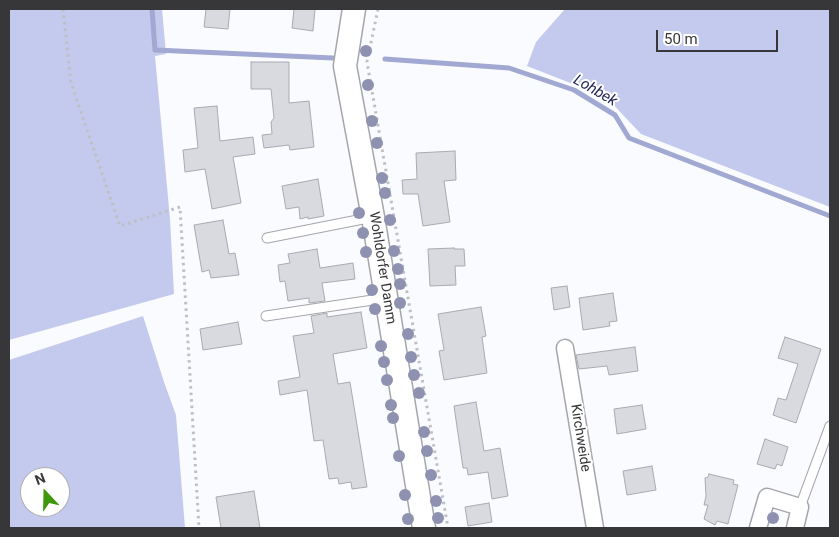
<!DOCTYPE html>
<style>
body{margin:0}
#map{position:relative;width:839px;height:537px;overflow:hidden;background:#fafbff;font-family:Roboto,sans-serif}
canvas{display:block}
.frame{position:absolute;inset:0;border:10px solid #373739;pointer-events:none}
.north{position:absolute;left:20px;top:467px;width:50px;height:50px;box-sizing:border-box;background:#fff;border:1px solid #afafb0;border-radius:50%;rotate:339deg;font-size:14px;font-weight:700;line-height:20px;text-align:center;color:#373739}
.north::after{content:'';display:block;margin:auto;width:18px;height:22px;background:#40970d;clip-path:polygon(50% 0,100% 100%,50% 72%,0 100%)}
.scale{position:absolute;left:656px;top:30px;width:122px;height:22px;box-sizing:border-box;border:2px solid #373739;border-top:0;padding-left:6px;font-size:15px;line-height:18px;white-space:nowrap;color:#373739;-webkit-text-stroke:4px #fff;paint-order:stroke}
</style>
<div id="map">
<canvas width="839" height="537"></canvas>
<div class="frame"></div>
<div class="north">N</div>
<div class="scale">50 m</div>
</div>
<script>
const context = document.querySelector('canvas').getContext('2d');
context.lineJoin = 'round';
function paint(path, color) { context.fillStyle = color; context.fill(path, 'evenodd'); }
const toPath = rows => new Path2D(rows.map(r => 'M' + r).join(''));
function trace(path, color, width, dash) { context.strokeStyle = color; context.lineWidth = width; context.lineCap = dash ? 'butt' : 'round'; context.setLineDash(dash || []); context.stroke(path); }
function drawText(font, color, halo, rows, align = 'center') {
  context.font = font + ' Roboto,sans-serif'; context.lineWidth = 4; context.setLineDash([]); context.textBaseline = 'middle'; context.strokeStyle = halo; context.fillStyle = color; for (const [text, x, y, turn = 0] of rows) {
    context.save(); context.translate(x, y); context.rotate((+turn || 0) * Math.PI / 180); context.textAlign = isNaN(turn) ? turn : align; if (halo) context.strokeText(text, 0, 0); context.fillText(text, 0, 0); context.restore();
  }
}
const green = toPath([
 [9,9,162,9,166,54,155,56,170,219,174,294,9,340],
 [565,9,830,9,830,207,641,134,606,97,527,66,536,42],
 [143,316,164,382,176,415,185,528,9,528,9,360],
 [30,477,60,477,60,507,30,507]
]);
const stream = toPath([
 [152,9,155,50,333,58],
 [385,59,509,68,574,90,615,115,629,138,830,216]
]);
const building = toPath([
 [206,9,230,9,228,29,204,27,206,9],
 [294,9,315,9,313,31,292,28,294,9],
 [251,62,289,62,289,103,309,101,314,147,290,150,289,145,264,148,262,135,272,134,271,122,274,118,271,89,251,89,251,62],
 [217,106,220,141,253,137,255,154,233,157,241,203,212,209,205,169,185,172,183,150,198,148,194,108,217,106],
 [455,151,456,180,444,181,450,222,423,226,418,194,403,194,402,180,417,179,416,153,455,151],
 [318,179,324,216,308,219,308,217,300,219,299,207,286,209,282,186,318,179],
 [223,220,229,254,235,253,239,275,211,278,209,270,202,272,194,225,223,220],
 [454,248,454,249,464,249,465,266,455,266,456,285,430,286,428,249,454,248],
 [317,249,320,268,353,263,355,279,322,283,325,301,309,303,309,298,288,301,285,281,280,282,278,265,290,263,288,254,317,249],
 [567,286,570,307,554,310,551,288,567,286],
 [613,293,617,321,609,322,610,326,583,330,579,298,613,293],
 [481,307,486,336,482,337,487,373,444,380,439,351,444,350,438,314,481,307],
 [361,312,367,348,333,354,338,384,350,382,367,487,352,489,351,482,339,484,338,478,329,479,323,440,314,441,307,390,280,395,278,381,300,377,293,336,314,333,311,316,327,313,327,317,361,312],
 [238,322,242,344,203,350,200,329,238,322],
 [785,337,821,349,796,423,773,415,778,398,786,400,798,364,778,358,785,337],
 [635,347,638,371,609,375,607,366,579,369,576,355,635,347],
 [476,402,484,451,500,448,508,496,492,499,488,472,468,475,467,468,463,468,454,406,476,402],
 [642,405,646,429,617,434,614,409,642,405],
 [765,439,788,447,782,466,777,464,775,469,757,464,765,439],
 [652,466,656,490,627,495,623,471,652,466],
 [709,474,734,480,733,484,738,485,728,524,717,521,715,525,704,519,708,505,704,505,706,496,705,478,708,477,709,474],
 [254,491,260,528,221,528,216,497,254,491],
 [489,503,492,522,468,526,465,507,489,503]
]);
const path = toPath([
 [63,9,71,83,120,226,180,207,199,528],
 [378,9,367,62,448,528]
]);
const lane = toPath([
 [267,238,373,217],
 [266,316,386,298],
 [800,507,830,426]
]);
const street = toPath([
 [565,348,595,528],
 [758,528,767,497,800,507,795,528]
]);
const secondary = toPath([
 [354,9,345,66,373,217,424,528]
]);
const trees = [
 [366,51],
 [368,85],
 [372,121],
 [377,143],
 [382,178],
 [385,193],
 [359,213],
 [390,220],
 [363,233],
 [394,251],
 [366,252],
 [398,269],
 [400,284],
 [372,290],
 [400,303],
 [375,309],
 [408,334],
 [381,346],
 [411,357],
 [384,362],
 [414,375],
 [387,380],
 [419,393],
 [391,405],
 [393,418],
 [424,432],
 [427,451],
 [399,456],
 [431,475],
 [405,495],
 [436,501],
 [438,518],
 [773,518],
 [408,519]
];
const streetNames = [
 ["Wohldorfer Damm",382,268,81],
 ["Kirchweide",580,438,81]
];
const waterNames = [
 ["Lohbek",595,91,30]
];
paint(green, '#c4caed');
trace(stream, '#a1a8d1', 5);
paint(building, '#d9dadf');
trace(building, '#a9aaaf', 1);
trace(lane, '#a5a6ab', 11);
trace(street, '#a5a6ab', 19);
trace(secondary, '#a5a6ab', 25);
trace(path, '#bfbfc3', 3, [2.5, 4]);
trace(lane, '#fff', 9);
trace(street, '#fff', 16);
trace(secondary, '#fff', 22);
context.fillStyle = '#8e91b0';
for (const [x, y] of trees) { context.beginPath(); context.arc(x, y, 6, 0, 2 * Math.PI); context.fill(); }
drawText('14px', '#373739', '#fff', streetNames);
drawText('italic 15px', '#25275a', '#fff', waterNames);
</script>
